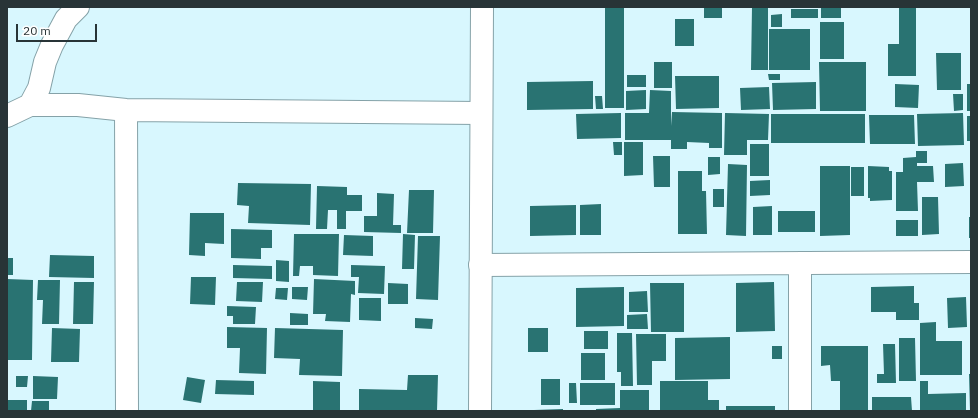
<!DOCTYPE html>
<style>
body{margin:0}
#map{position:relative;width:978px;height:418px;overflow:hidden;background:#d8f7fe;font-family:"IBM Plex Sans",sans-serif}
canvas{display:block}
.frame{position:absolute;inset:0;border:8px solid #283437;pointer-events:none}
.scale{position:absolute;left:16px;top:24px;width:81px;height:18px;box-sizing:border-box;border:2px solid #283437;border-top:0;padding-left:5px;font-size:12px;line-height:14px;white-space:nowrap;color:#283437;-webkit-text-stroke:3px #fefefe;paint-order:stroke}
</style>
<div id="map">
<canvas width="978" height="418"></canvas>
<div class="frame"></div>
<div class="scale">20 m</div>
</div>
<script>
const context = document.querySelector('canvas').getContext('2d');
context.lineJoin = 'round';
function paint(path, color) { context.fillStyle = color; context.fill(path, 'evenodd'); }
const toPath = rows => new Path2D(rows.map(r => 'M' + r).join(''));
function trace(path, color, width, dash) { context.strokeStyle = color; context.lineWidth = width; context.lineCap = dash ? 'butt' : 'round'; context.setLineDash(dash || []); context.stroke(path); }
const building = toPath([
 [605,7,624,7,624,108,605,108],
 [704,7,722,7,722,18,704,18],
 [752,7,768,7,768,70,751,70],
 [821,7,841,7,841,18,821,18],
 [899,7,916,7,916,76,888,76,888,44,899,44],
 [791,9,818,9,818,18,791,18],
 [782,14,782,27,771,27,771,15],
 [675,19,694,19,694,46,675,46],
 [820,22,844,22,844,59,820,59],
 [769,29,810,29,810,70,769,70],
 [936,53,961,53,961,90,937,90],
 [654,62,672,62,672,88,654,88],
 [819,62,866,62,866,111,820,111],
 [768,74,780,74,780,80,769,80],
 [627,75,646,75,646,87,627,87],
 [675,76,719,76,719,108,676,109],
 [593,81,593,109,527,110,527,82],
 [816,82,816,109,773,110,772,83],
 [895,84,919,85,918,108,895,107],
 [967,84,971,84,971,111,967,111],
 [769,87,770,109,741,110,740,88],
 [646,90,646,109,626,110,626,91],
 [650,90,671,91,671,126,672,112,722,113,722,148,709,148,709,143,687,142,687,149,671,149,671,140,625,140,625,113,649,113],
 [953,94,963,94,963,110,954,111],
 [595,96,602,96,603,109,596,109],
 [621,113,621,138,577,139,576,114],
 [725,113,769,114,768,140,747,140,747,155,724,155],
 [963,113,964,145,918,146,917,114],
 [771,114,865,114,865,143,771,143],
 [869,115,914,115,915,144,870,144],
 [967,116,971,116,971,141,967,141],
 [613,142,622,142,622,155,614,155],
 [624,142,643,142,643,175,624,176],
 [750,144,769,144,769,176,750,176],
 [916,151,927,151,927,163,917,163,917,166,933,166,934,182,917,182,918,211,896,211,896,172,903,172,903,158,916,157],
 [653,156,670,156,670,187,654,187],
 [708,157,720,157,720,174,708,175],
 [963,163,964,186,945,187,945,164],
 [728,164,747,165,746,236,726,235],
 [820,166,850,166,850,235,820,236],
 [868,166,889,167,889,171,892,171,892,200,870,201,870,198,868,198],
 [851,167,864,167,864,196,851,196],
 [678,171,702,171,702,191,706,191,707,234,678,234],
 [770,180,770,195,750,196,750,181],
 [238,183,311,184,310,225,248,223,249,206,237,205],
 [317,186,347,187,347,195,362,195,362,211,346,211,346,229,337,229,337,210,328,210,327,229,316,229],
 [713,189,724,189,724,207,713,207],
 [409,190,434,190,433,233,407,233],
 [377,193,394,194,393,225,401,225,401,233,364,232,364,216,377,216],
 [922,197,938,197,939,234,922,235],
 [601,204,601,235,580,235,580,205],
 [576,205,576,235,530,236,530,206],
 [772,206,772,235,753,235,753,207],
 [778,211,815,211,815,232,778,232],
 [190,213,224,213,224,244,205,243,205,256,189,255],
 [969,217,971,217,971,238,969,238],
 [896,220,918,220,918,236,896,236],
 [231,229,272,230,272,248,261,248,261,259,231,258],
 [294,234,339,234,338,276,313,275,313,266,300,266,299,276,293,276],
 [403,234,415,235,414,269,402,269],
 [344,235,373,236,373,256,343,255],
 [418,236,440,236,438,300,416,299],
 [50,255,94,256,94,278,49,277],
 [7,258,13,258,13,275,7,275],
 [276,260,289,261,289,282,276,281],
 [233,265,272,266,272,279,233,278],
 [351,265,385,266,384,294,358,293,359,277,351,277],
 [191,277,216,277,215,305,190,304],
 [7,279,33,280,32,360,7,360],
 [314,279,355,281,355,295,351,294,350,322,325,321,326,314,313,314],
 [38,280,60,280,59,324,42,324,43,300,37,300],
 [74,282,94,282,93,324,73,324],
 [237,282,263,282,262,302,236,301],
 [774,282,775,331,736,332,736,283],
 [388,283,408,284,408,304,388,304],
 [650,283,684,283,684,332,651,332],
 [914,286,914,303,919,303,919,320,896,320,896,312,871,312,871,287],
 [292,287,308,287,307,300,292,299],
 [624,287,624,326,576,327,576,288],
 [276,288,288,288,287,300,275,299],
 [647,291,648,312,629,312,629,292],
 [966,297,967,327,948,328,947,298],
 [359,298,381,298,381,321,359,320],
 [227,306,256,307,255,324,233,324,233,316,227,316],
 [290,313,308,314,308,325,290,325],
 [647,314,648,329,627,329,627,315],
 [415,318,433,319,432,329,415,328],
 [936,322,936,341,962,341,962,375,920,375,920,323],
 [227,327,267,328,266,374,239,373,240,348,227,348],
 [52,328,80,329,79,362,51,362],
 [275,328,343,330,342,376,299,375,300,359,274,358],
 [528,328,548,328,548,352,528,352],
 [584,331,608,331,608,349,584,349],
 [617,333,632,333,633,386,621,386,621,372,617,372],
 [636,334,666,334,666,361,652,361,652,385,637,385],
 [730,337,730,379,675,380,675,338],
 [899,338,915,338,916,381,899,381],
 [883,344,895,344,896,383,877,383,877,374,884,374],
 [772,346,782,346,782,359,772,359],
 [821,346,868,346,868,411,840,411,840,381,831,381,830,365,821,366],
 [581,353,605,353,605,380,581,380],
 [969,374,971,374,971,411,970,411],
 [408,375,438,375,437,411,359,411,359,389,407,390],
 [16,376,28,376,27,387,16,387],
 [33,376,58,377,57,399,33,399],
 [187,377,205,380,201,403,183,400],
 [541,379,560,379,560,405,541,405],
 [216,380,254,381,254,395,215,394],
 [313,381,340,382,340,411,313,411],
 [660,381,708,381,708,400,719,400,719,411,660,411],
 [920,381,928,381,928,394,966,393,966,411,920,411],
 [569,383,576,383,577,403,569,403],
 [580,383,615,383,615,405,580,405],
 [620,390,649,390,649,411,596,411,596,409,620,408],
 [872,397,911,397,912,411,872,411],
 [7,400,27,400,27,411,7,411],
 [32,401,49,401,49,411,31,411],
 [726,406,775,406,775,411,726,411],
 [563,409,563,411,534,411,534,410]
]);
const minor = toPath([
 [30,105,39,88,45,62,52,45,66,19,78,7],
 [126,110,127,411],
 [7,116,30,105,78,105,126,110,481,113],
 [480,265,971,262],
 [800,411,800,263]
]);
const tertiary = toPath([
 [480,411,482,7]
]);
paint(building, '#297372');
trace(minor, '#85a2a8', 24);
trace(tertiary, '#85a2a8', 24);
trace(minor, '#fff', 22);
trace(tertiary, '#fff', 22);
</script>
